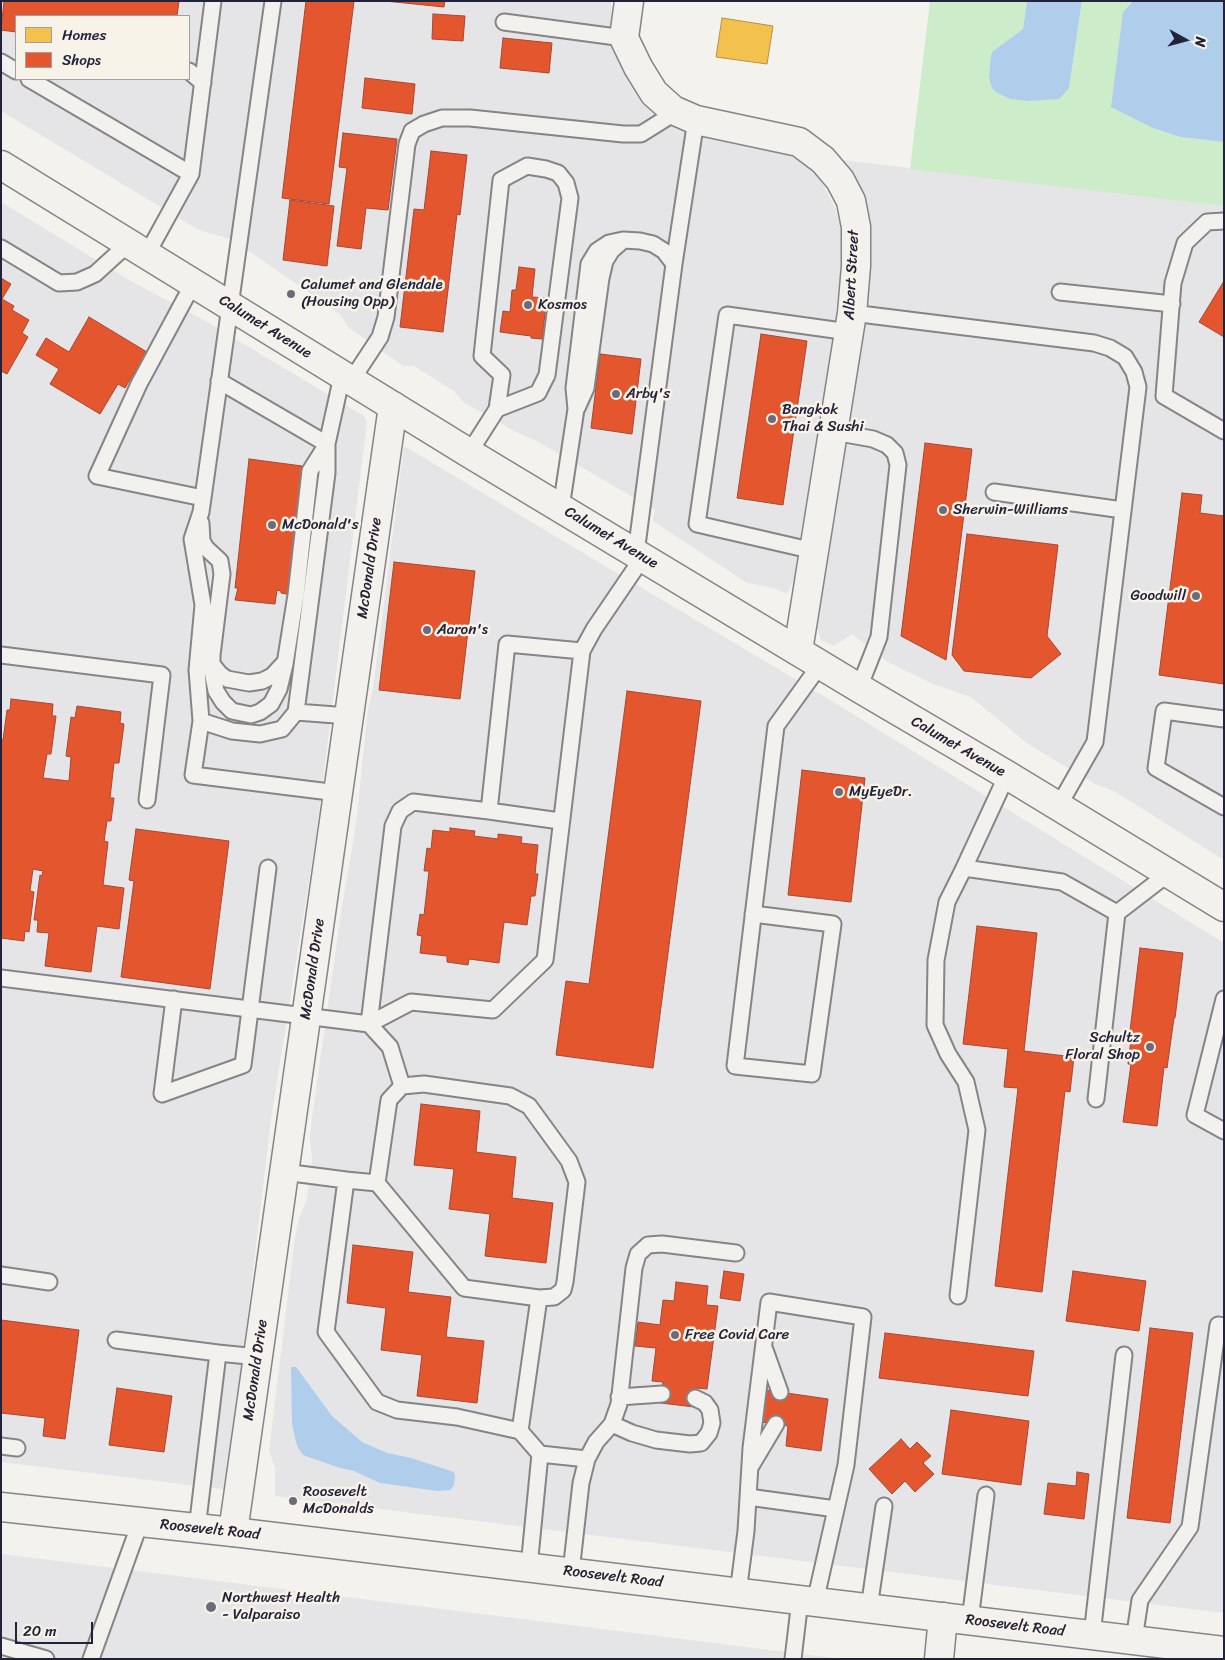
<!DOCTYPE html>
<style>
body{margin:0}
#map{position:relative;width:1225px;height:1660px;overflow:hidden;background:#f4f2ec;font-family:Sriracha,sans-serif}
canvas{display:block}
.frame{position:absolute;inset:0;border:2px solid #22223b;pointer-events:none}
.legend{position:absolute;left:15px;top:15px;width:175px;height:65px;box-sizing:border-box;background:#f7f3e8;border:1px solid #a29fa3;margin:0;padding:6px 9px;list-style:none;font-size:15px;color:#22223b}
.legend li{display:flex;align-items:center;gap:10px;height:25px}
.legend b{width:25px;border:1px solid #a29fa3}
.north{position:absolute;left:1160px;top:15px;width:50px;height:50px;-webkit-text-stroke:4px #f7f3e8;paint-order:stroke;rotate:97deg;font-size:14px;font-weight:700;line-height:20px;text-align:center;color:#22223b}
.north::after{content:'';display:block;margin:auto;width:18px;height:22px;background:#22223b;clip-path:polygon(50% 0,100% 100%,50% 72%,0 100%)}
.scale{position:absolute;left:15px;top:1622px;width:78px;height:22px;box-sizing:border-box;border:2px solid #22223b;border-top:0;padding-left:6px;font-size:15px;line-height:18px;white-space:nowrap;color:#22223b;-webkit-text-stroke:4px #f7f3e8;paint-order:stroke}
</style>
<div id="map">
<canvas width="1225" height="1660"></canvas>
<div class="frame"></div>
<ul class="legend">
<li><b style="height:14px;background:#f2c14e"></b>Homes</li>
<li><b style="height:14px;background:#e4572e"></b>Shops</li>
</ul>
<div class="north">N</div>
<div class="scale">20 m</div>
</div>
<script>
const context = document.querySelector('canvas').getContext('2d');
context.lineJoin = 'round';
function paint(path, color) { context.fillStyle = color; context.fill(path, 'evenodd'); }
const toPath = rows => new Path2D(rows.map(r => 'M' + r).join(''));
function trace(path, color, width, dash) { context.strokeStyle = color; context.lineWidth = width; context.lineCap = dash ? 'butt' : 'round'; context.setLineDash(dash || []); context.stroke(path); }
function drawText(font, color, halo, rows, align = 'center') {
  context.font = font + ' Sriracha,sans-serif'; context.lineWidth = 5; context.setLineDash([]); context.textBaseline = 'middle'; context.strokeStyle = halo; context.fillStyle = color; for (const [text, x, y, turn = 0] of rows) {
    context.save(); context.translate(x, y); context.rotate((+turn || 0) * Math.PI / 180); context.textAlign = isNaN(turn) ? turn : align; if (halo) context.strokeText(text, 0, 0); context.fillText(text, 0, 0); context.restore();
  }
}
const built = toPath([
 [1,1,611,1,612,29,624,67,637,93,655,113,682,127,717,139,783,153,801,161,815,173,825,188,835,208,842,231,843,252,840,299,797,572,787,594,774,588,747,583,653,521,655,510,535,440,518,433,463,402,454,391,414,366,403,366,348,327,341,315,233,240,197,229,1,111],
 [16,16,189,16,189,79,16,79],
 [843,160,1224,206,1224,860,1114,791,1095,784,1028,744,971,697,933,684,888,662,852,634,834,646,821,640,817,628,842,459,853,177],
 [1,202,129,280,202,319,364,416,367,422,316,836,271,1119,230,1464,227,1481,223,1489,1,1462],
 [404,446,835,703,1224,943,1224,1613,275,1496,275,1468,269,1450,295,1238,299,1219,307,1199,312,1160,310,1138,312,1118,341,913,356,824,368,710,373,688],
 [1,1554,842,1659,1,1659]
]);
const green = toPath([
 [930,1,1027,1,1023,29,993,51,1069,88,1082,1,1133,1,1123,12,1153,128,1180,137,1224,142,1224,206,910,169]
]);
const water = toPath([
 [1027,1,1082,1,1069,88,1059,99,1028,101,1010,99,996,92,992,88,989,78,991,55,993,51,1023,29],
 [1133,1,1224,1,1224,142,1180,137,1153,128,1111,107,1123,12],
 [291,1367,296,1367,332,1416,362,1442,387,1453,411,1458,454,1472,455,1476,454,1485,450,1490,438,1491,380,1483,354,1471,337,1467,303,1455,297,1446,292,1424]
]);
const homes = toPath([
 [722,18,773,26,767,64,716,57,722,18]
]);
const shops = toPath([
 [4,1,179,1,177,16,16,16,16,32,1,30,4,1],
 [306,1,354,1,329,204,282,198,306,1],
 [385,1,445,1,444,7,385,1],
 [433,14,465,16,463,41,432,39,433,14],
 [503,38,552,43,549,73,500,68,503,38],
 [365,78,415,84,412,114,362,108,365,78],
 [343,133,397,139,388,210,366,208,361,249,337,246,347,168,339,167,343,133],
 [431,151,467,155,460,215,457,214,443,332,400,327,414,209,424,210,431,151],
 [290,200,334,206,327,266,283,260,290,200],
 [519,267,535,269,532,297,547,298,542,339,531,338,531,336,500,332,503,311,510,312,512,290,516,290,519,267],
 [1,278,11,284,2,299,14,306,12,310,29,320,22,333,28,337,7,374,1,371,1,278],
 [1224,281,1224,337,1199,322,1224,281],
 [89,317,147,352,125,388,118,384,100,414,50,384,59,369,36,355,46,338,69,352,89,317],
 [761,334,807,341,783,505,737,498,761,334],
 [600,354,641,359,632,434,591,428,600,354],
 [925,443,972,449,946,660,901,636,925,443],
 [249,459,302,466,300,487,308,488,291,595,281,593,281,591,277,590,275,604,235,600,238,588,235,588,249,459],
 [1182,493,1202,495,1200,513,1224,516,1224,684,1159,675,1182,493],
 [967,534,1058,545,1047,636,1061,654,1031,678,964,671,952,655,967,534],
 [394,562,475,571,460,699,379,690,394,562],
 [627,691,701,701,653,1068,556,1055,566,981,589,984,627,691],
 [11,699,53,704,52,716,56,716,51,754,47,754,43,778,69,781,71,757,66,756,71,717,75,718,77,706,121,712,120,723,124,724,119,763,114,763,110,798,114,798,111,821,107,821,104,841,108,842,103,885,124,888,119,929,97,926,91,972,45,966,49,933,37,932,38,920,34,920,40,875,42,876,43,871,33,869,30,891,34,892,29,932,25,931,24,941,1,938,1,740,3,740,7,710,10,710,11,699],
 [802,770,865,778,851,902,788,895,802,770],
 [450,828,475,831,474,836,498,839,498,834,522,837,521,843,538,845,535,874,538,874,535,896,531,896,527,925,504,922,499,963,469,959,468,965,447,962,447,956,420,953,422,936,417,935,420,914,424,915,429,871,424,871,427,848,431,849,433,830,450,832,450,828],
 [136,829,229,841,210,989,121,977,134,881,129,880,136,829],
 [977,926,1037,933,1024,1051,1074,1057,1070,1092,1065,1091,1042,1292,995,1286,1018,1088,1004,1087,1008,1049,963,1044,977,926],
 [1140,948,1183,953,1175,1018,1174,1018,1167,1068,1164,1067,1157,1126,1123,1122,1131,1064,1128,1064,1132,1031,1130,1031,1140,948],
 [421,1104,480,1111,476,1152,516,1157,512,1198,553,1203,546,1263,485,1256,490,1214,449,1209,454,1169,414,1165,421,1104],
 [353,1245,413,1252,408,1292,451,1297,446,1337,484,1341,477,1403,417,1396,422,1355,381,1350,386,1308,347,1303,353,1245],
 [724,1271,744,1274,740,1301,720,1298,724,1271],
 [1073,1271,1146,1281,1139,1331,1066,1321,1073,1271],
 [676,1282,708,1286,706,1305,718,1306,707,1389,696,1388,694,1407,661,1403,663,1382,652,1381,656,1348,635,1346,638,1322,660,1325,663,1300,674,1301,676,1282],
 [1,1320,79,1330,65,1439,43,1436,45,1418,1,1413,1,1320],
 [1150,1328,1193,1333,1170,1523,1127,1518,1150,1328],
 [885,1333,1034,1351,1028,1396,879,1378,885,1333],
 [117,1388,172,1396,164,1452,109,1445,117,1388],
 [766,1390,828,1399,821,1451,786,1446,788,1426,762,1422,766,1390],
 [951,1410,1029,1421,1021,1485,942,1474,951,1410],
 [901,1439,910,1449,917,1442,931,1456,923,1463,934,1474,915,1492,905,1481,892,1494,869,1469,901,1439],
 [1077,1472,1089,1474,1084,1519,1044,1514,1048,1483,1076,1486,1077,1472]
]);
const service = toPath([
 [273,1,203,498,201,512,192,539,203,605,197,670,201,721,232,731,260,734,282,729,296,712,327,473,327,444,342,376],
 [504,22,624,38],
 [1,62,16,71],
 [189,71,203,83],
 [29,79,191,174],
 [1224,221,1207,222,1185,243,1173,283,1164,396,1224,431],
 [1,248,59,283,77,282,95,274,129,243],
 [147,254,191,174,213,1],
 [194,282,139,384,97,476,203,498],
 [1060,292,1172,304],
 [852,313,1094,343,1110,348,1125,357,1134,372,1138,387,1095,742,1058,807],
 [351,381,380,337,386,317,407,144,412,131,424,124,442,118,470,118,623,134,641,134,665,119,673,110],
 [577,408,586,388,601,278,605,261,612,250,620,243],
 [834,432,873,439,887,445,895,453,898,465,879,637,859,688],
 [469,453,497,409,502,375,482,356,501,180,527,166,546,169,558,173,566,183,570,198,547,375,538,393,497,409],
 [994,492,1123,510],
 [561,508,576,409,574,388,589,264,597,251,609,243,623,240,640,241,653,244,664,251,674,264],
 [201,523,202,541,206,548,220,561,222,574,212,655,212,671,216,691,223,702,232,711,251,715,260,712,271,704,279,689,285,664,296,595,310,471,327,444,219,381],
 [814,551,697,524,727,315,849,332],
 [636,553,674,264,696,120],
 [1,655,162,675,147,800],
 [211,663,220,674,227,679,249,683,262,681,272,676,285,662],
 [296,712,349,716],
 [1224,719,1164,711,1156,768,1224,807],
 [201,721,193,775,338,793],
 [1007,775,964,868,1062,882,1117,913,1169,873],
 [489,811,560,821],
 [753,914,833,924,812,1074,735,1066,776,726,820,665],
 [1,978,369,1024,411,1002,493,1010,545,960,582,651,594,629,643,557],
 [174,999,162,1094,243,1065,268,868],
 [1224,999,1195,1115,1224,1131],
 [402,1086,390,1047,369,1024,393,826,400,811,413,802,489,811,507,644,582,651],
 [1096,1099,1117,913],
 [284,1172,346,1180,326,1332,377,1402,397,1410,457,1417,520,1431,540,1454,529,1567],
 [346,1180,377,1183,464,1288,539,1298,520,1431],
 [377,1183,389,1100,402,1086,424,1084,510,1096,529,1106,569,1161,577,1182,565,1282,563,1290,554,1297,539,1298],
 [1,1275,49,1282],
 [958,1296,977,1130,966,1082,948,1054,935,1025,936,960,947,902,964,868],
 [116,1340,218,1353],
 [765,1350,780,1392],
 [619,1397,662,1394],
 [612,1424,632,1433,656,1440,690,1444,701,1443,709,1433,712,1423,710,1410,705,1403,695,1398],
 [1,1446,17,1448],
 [540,1454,587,1459],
 [751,1466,776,1424],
 [748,1497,836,1509],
 [197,1529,218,1353,258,1357],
 [571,1572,581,1483,587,1459,596,1442,612,1424,619,1404,634,1268,638,1254,648,1245,662,1244,736,1253],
 [738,1593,746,1531,751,1448,769,1302,863,1317,846,1465,815,1602],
 [869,1608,884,1506],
 [970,1620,986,1495],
 [1092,1635,1124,1355],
 [1134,1640,1140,1600,1190,1527,1218,1325,1224,1326],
 [1,1646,46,1659],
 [91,1659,140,1523],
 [793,1659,800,1600]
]);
const minor = toPath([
 [629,1,624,38,638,67,654,93,673,110,696,120,799,142,823,160,840,180,851,201,856,227,856,266,852,313,798,651],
 [233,1532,393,406],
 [939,1659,943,1617]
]);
const tertiary = toPath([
 [1,1507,233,1532,1224,1651]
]);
const secondary = toPath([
 [1,165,469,453,859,688,1007,775,1224,907]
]);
const markers = [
 [291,294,5,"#6c6b79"],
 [528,305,5,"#6c6b79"],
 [616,394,5,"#6c6b79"],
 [772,419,5,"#6c6b79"],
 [943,510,5,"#6c6b79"],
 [272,525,5,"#6c6b79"],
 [1196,596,5,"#6c6b79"],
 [427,630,5,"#6c6b79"],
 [839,792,5,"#6c6b79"],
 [1150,1047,5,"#6c6b79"],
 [675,1335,5,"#6c6b79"],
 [293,1501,5,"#6c6b79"],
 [211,1607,6,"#6c6b79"]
];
const streetNames = [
 ["Albert Street",852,275,-87],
 ["Calumet Avenue",265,327,32],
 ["Calumet Avenue",611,538,31],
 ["McDonald Drive",370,568,-82],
 ["Calumet Avenue",958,747,30],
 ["McDonald Drive",313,969,-82],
 ["McDonald Drive",256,1370,-82],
 ["Roosevelt Road",210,1530,6],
 ["Roosevelt Road",613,1577,7],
 ["Roosevelt Road",1015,1626,7]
];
const poiNames = [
 ["Calumet and Glendale",301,285],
 ["(Housing Opp)",301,302],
 ["Kosmos",538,305],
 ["Arby's",626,394],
 ["Bangkok",782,410],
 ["Thai & Sushi",782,427],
 ["Sherwin-Williams",953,510],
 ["McDonald's",282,525],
 ["Goodwill",1186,596,"right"],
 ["Aaron's",437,630],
 ["MyEyeDr.",849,792],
 ["Schultz",1140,1038,"right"],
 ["Floral Shop",1140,1055,"right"],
 ["Free Covid Care",685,1335],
 ["Roosevelt",303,1492],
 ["McDonalds",303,1509],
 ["Northwest Health",222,1598],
 ["- Valparaiso",222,1615]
];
paint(built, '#e5e4e6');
paint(green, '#ccecca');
paint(water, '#aeceeb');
paint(homes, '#f2c14e');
trace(homes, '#b49148', 1);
paint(shops, '#e4572e');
trace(shops, '#aa4732', 1);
trace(service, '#858486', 19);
trace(minor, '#858486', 31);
trace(tertiary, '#858486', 31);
trace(secondary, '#858486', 31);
trace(service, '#f2f1ed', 15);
trace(minor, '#f2f1ed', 28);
trace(tertiary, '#f2f1ed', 28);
trace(secondary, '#f2f1ed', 28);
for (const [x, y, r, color] of markers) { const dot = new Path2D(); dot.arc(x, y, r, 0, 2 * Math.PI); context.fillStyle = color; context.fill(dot); trace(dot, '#f7f3e8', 2); }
drawText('15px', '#22223b', '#f7f3e8', streetNames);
drawText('15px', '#22223b', '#f7f3e8', poiNames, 'left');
</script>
